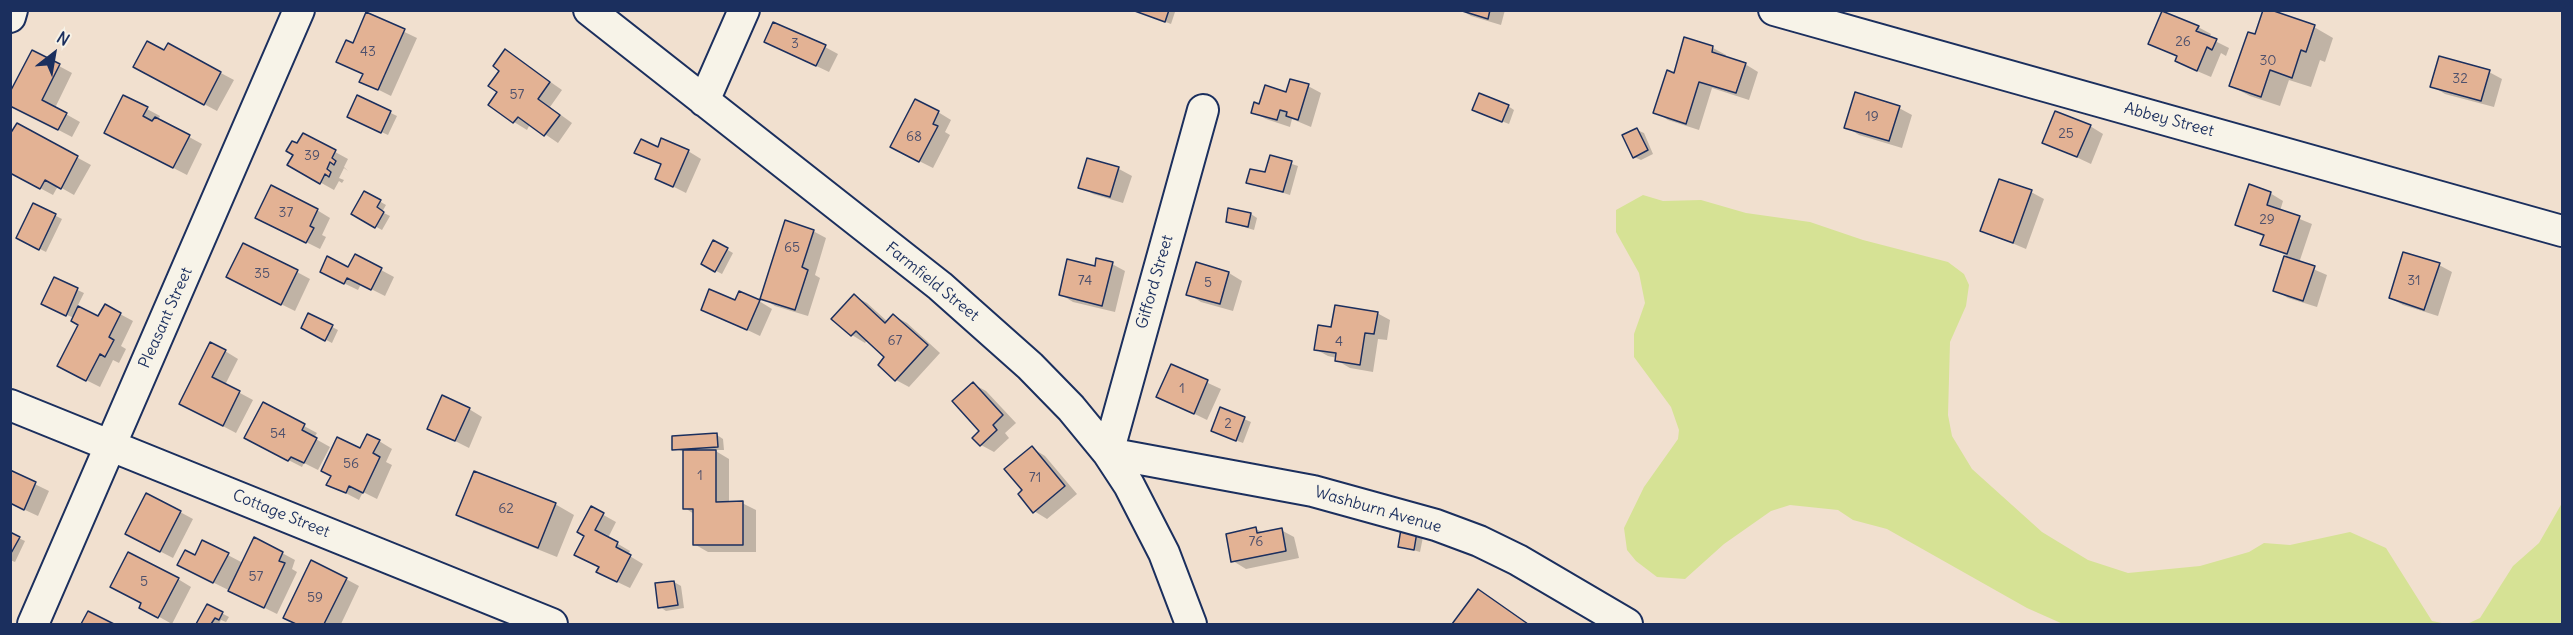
<!DOCTYPE html>
<style>
body{margin:0}
#map{position:relative;width:2573px;height:635px;overflow:hidden;background:#f1e0cf;font-family:Delius,sans-serif}
canvas{display:block}
.frame{position:absolute;inset:0;border:12px solid #1b2f5e;pointer-events:none}
.north{position:absolute;left:24px;top:24px;width:60px;height:60px;-webkit-text-stroke:4px #f7f3e8;paint-order:stroke;rotate:31deg;font-size:16px;font-weight:700;line-height:24px;text-align:center;color:#1b2f5e}
.north::after{content:'';display:block;margin:auto;width:21px;height:27px;background:#1b2f5e;clip-path:polygon(50% 0,100% 100%,50% 72%,0 100%)}
</style>
<div id="map">
<canvas width="2573" height="635"></canvas>
<div class="frame"></div>
<div class="north">N</div>
</div>
<script>
const context = document.querySelector('canvas').getContext('2d');
context.lineJoin = 'round';
function paint(path, color) { context.fillStyle = color; context.fill(path, 'evenodd'); }
const toPath = rows => new Path2D(rows.map(r => 'M' + r).join(''));
function trace(path, color, width, dash) { context.strokeStyle = color; context.lineWidth = width; context.lineCap = dash ? 'butt' : 'round'; context.setLineDash(dash || []); context.stroke(path); }
function drawText(font, color, halo, rows, align = 'center') {
  context.font = font + ' Delius,sans-serif'; context.lineWidth = 4.5; context.setLineDash([]); context.textBaseline = 'middle'; context.strokeStyle = halo; context.fillStyle = color; for (const [text, x, y, turn = 0] of rows) {
    context.save(); context.translate(x, y); context.rotate((+turn || 0) * Math.PI / 180); context.textAlign = isNaN(turn) ? turn : align; if (halo) context.strokeText(text, 0, 0); context.fillText(text, 0, 0); context.restore();
  }
}
const green = toPath([
 [1643,195,1663,201,1701,200,1746,213,1810,222,1863,240,1948,262,1964,274,1969,285,1966,306,1950,342,1948,415,1952,436,1972,469,2042,532,2088,560,2128,573,2200,566,2249,552,2264,543,2290,545,2350,532,2386,548,2432,621,2447,624,2063,624,2027,608,1887,529,1853,520,1838,510,1790,505,1771,511,1724,544,1685,579,1657,577,1636,561,1627,550,1624,528,1644,487,1678,439,1679,430,1671,407,1634,357,1634,334,1645,303,1639,273,1616,232,1616,210],
 [2562,503,2562,624,2467,624,2480,618,2513,566,2539,543]
]);
const shadow = toPath([
 [1134,10,1173,10,1175,12,1171,24],
 [1461,10,1505,10,1501,25,1471,16],
 [2266,10,2314,27,2333,38,2325,62,2320,60,2311,87,2289,80,2280,106,2250,96,2231,86],
 [367,14,417,38,391,96,361,81,364,74,354,44],
 [2198,27,2211,34,2209,38,2229,48,2226,56,2221,53,2211,77,2190,68,2177,61,2178,57,2150,43],
 [1685,39,1713,48,1726,55,1725,58,1745,64,1758,72,1749,100,1712,88,1699,130,1668,120,1655,112,1675,75],
 [766,42,825,47,838,54,829,72],
 [168,45,234,80,217,111,148,74],
 [506,51,562,90,550,107,572,123,558,143,530,124,527,130,514,122,501,71],
 [33,52,72,73,55,108,80,122,72,137,20,110],
 [2489,72,2502,79,2494,107,2445,94,2432,86],
 [1308,86,1321,93,1311,127,1292,119,1290,127,1266,119,1253,112,1260,106],
 [358,97,397,116,388,135,355,120],
 [1508,106,1514,110,1509,124,1480,113],
 [1899,108,1912,115,1902,148,1859,135,1846,127],
 [147,109,160,116,158,120,202,144,187,175,119,140],
 [938,112,951,120,945,132,950,135,933,168,905,154],
 [17,125,91,165,74,195,58,186,53,195,10,172],
 [2090,126,2103,134,2091,164,2044,142],
 [1637,130,1644,133,1653,154,1641,160,1634,157],
 [304,135,348,159,344,167,348,171,344,168,339,178,344,180,342,183,339,181,334,190,289,165],
 [658,149,688,151,701,159,686,193,656,178,662,165,636,153],
 [1271,157,1298,166,1290,195,1248,182,1266,174],
 [1088,160,1119,169,1132,176,1123,203,1093,194,1080,187],
 [2000,181,2031,192,2044,199,2026,249,1981,230],
 [365,193,386,205,382,212,390,216,382,230,353,214],
 [2270,193,2283,201,2280,211,2312,224,2299,263,2327,275,2317,307,2288,298,2275,290,2286,255,2262,244,2265,237,2237,225],
 [34,205,62,219,46,252,24,241],
 [317,210,330,218,322,235,326,237,320,249,270,224],
 [1251,214,1257,218,1254,230,1227,222],
 [813,231,826,238,815,275,820,278,808,316,775,306,762,298],
 [714,242,733,253,722,274,703,264],
 [355,256,394,277,385,296,361,284,358,290,335,279,349,269],
 [1112,264,1125,271,1115,312,1073,302,1060,294],
 [1197,264,1229,273,1242,281,1233,311,1201,302,1188,294],
 [2439,265,2452,272,2438,316,2403,305,2390,298],
 [297,272,310,279,295,311,240,284],
 [54,279,84,293,77,307,99,318,105,306,133,321,121,346,126,349,119,363,113,360,100,387,72,373,79,324,74,318,49,307],
 [854,296,867,303,888,322,894,316,907,323,940,353,909,387,896,380,886,357,867,340,865,343,852,335],
 [759,301,772,309,760,336,703,309,736,302],
 [1377,313,1390,320,1387,340,1378,339,1373,372,1350,368,1336,360,1337,358,1328,356,1315,349,1332,329],
 [309,315,338,330,332,343,309,331],
 [225,351,238,359,225,385,253,400,236,433,194,411],
 [1171,366,1221,389,1207,420,1158,396],
 [973,384,986,391,1016,423,1005,433,1009,438,994,452,981,445,981,431],
 [469,409,482,417,469,448,429,428],
 [1221,409,1251,422,1243,443,1219,434],
 [304,426,317,433,314,438,330,447,318,470,304,463,302,467,259,445],
 [717,435,723,439,724,450,714,450,729,459,729,503,742,503,756,510,756,552,708,552,694,544,694,514,685,508,685,452,674,449],
 [379,441,392,449,386,462,392,465,377,499,363,492,359,500,328,484,361,450],
 [1032,448,1045,456,1077,494,1047,519,1034,511,1024,491],
 [10,472,49,491,38,516,10,503],
 [555,504,574,515,557,557,477,525,458,515],
 [591,508,616,522,608,538,630,551,628,555,643,564,630,588,611,579,601,567,586,536],
 [180,512,193,519,173,558,140,541],
 [1256,529,1264,533,1281,530,1294,537,1299,558,1246,569,1233,561],
 [10,534,25,541,15,562,10,560],
 [1416,534,1423,537,1420,552,1399,546],
 [203,542,243,563,282,553,295,560,292,569,297,572,277,614,192,572],
 [178,579,191,587,172,624,154,614,143,603],
 [346,579,359,586,341,624,297,624,285,618],
 [674,582,681,586,684,608,666,611,660,607],
 [1478,591,1491,598,1528,624,1454,624],
 [208,606,229,617,226,622,221,620,219,624,198,624]
]);
const building = toPath([
 [1132,10,1169,10,1165,22,1132,10],
 [1459,10,1490,10,1488,19,1459,10],
 [2263,10,2271,10,2315,25,2306,52,2301,50,2292,78,2270,70,2261,97,2229,86,2248,32,2255,34,2263,10],
 [2162,11,2199,26,2196,31,2217,39,2212,50,2207,47,2197,71,2175,61,2177,56,2148,44,2162,11],
 [366,12,405,29,378,90,359,82,363,74,336,62,346,40,353,43,366,12],
 [773,22,826,45,816,66,764,42,773,22],
 [1684,37,1713,46,1712,52,1746,63,1736,93,1699,82,1686,124,1653,113,1667,70,1674,73,1684,37],
 [147,41,164,50,168,43,221,72,204,105,133,67,147,41],
 [505,49,550,82,538,99,560,115,544,136,518,117,513,123,488,105,497,92,488,86,499,71,493,66,505,49],
 [32,50,60,64,42,100,67,113,58,130,10,106,10,92,32,50],
 [2439,56,2490,70,2481,101,2430,87,2439,56],
 [1290,79,1309,84,1298,120,1286,116,1287,112,1280,110,1277,120,1251,113,1254,102,1259,104,1265,85,1286,92,1290,79],
 [1855,92,1900,106,1889,141,1844,128,1855,92],
 [1479,93,1509,105,1502,122,1472,110,1479,93],
 [123,95,148,107,143,116,152,121,155,117,190,135,173,168,104,133,123,95],
 [357,95,391,111,381,133,347,117,357,95],
 [915,99,939,111,933,124,938,126,919,162,890,147,915,99],
 [2055,111,2091,125,2077,157,2042,143,2055,111],
 [17,123,78,156,61,189,45,180,40,189,10,173,10,134,17,123],
 [1637,128,1648,150,1633,158,1622,135,1637,128],
 [303,133,336,150,332,158,336,161,334,165,330,162,327,169,331,172,329,177,325,174,320,184,287,165,293,155,286,151,292,141,297,143,303,133],
 [661,138,689,150,673,187,655,179,661,164,634,153,641,139,658,147,661,138],
 [1270,155,1292,161,1283,192,1246,183,1250,169,1265,172,1270,155],
 [1087,158,1119,167,1110,197,1078,188,1087,158],
 [1999,179,2032,190,2013,243,1980,231,1999,179],
 [2249,184,2271,192,2267,205,2300,216,2287,254,2260,245,2264,235,2235,225,2249,184],
 [271,185,318,209,310,226,314,228,306,243,255,218,271,185],
 [364,191,381,200,377,207,384,212,375,228,351,214,364,191],
 [33,203,56,214,39,250,16,238,33,203],
 [1228,208,1251,213,1248,227,1226,222,1228,208],
 [785,220,814,230,802,267,808,270,795,310,760,299,785,220],
 [713,240,728,248,715,272,701,264,713,240],
 [243,243,298,270,281,305,226,277,243,243],
 [2403,252,2440,263,2424,310,2389,298,2403,252],
 [355,254,382,268,371,290,347,278,344,284,320,272,327,256,348,267,355,254],
 [2284,256,2315,266,2303,301,2273,291,2284,256],
 [1096,258,1113,262,1102,306,1059,295,1067,259,1095,266,1096,258],
 [1196,262,1229,272,1220,304,1186,295,1196,262],
 [54,277,78,288,66,316,41,304,54,277],
 [709,289,735,300,739,291,760,300,747,330,701,310,709,289],
 [854,294,885,323,893,314,928,345,895,381,878,365,884,357,856,331,851,336,831,319,854,294],
 [105,304,121,313,109,337,114,340,105,357,100,354,86,381,57,366,78,325,71,321,78,306,98,316,105,304],
 [1335,305,1378,312,1374,334,1365,333,1360,365,1335,361,1336,353,1314,350,1318,325,1331,327,1335,305],
 [308,313,333,325,325,341,301,328,308,313],
 [210,342,226,350,212,377,240,391,223,426,179,404,210,342],
 [1171,364,1208,380,1194,414,1156,397,1171,364],
 [973,382,1003,415,993,425,997,430,980,446,972,438,979,431,952,401,973,382],
 [442,395,470,408,455,441,427,429,442,395],
 [263,402,305,424,302,430,317,438,304,463,291,457,288,461,244,438,263,402],
 [1220,407,1245,417,1236,441,1211,431,1220,407],
 [717,433,718,447,672,450,672,436,717,433],
 [367,434,380,440,373,453,380,457,363,493,349,486,346,493,326,485,331,476,321,471,337,437,360,448,367,434],
 [1032,446,1065,486,1033,513,1018,494,1022,490,1004,469,1032,446],
 [683,450,716,450,716,502,743,501,743,545,693,545,693,509,683,509,683,450],
 [10,470,36,482,24,510,10,503,10,470],
 [474,471,556,503,538,548,456,515,474,471],
 [146,493,181,511,160,552,125,534,146,493],
 [591,506,604,513,595,530,618,542,616,547,631,555,617,582,596,572,599,567,574,555,584,536,577,532,591,506],
 [1256,527,1257,533,1282,528,1286,551,1231,562,1226,534,1256,527],
 [1401,529,1417,532,1414,550,1398,547,1401,529],
 [10,532,20,537,10,555,10,532],
 [254,537,283,552,279,561,285,563,264,608,228,591,254,537],
 [202,540,229,553,213,583,177,565,185,550,195,555,202,540],
 [128,552,179,578,158,618,139,608,141,603,110,587,128,552],
 [311,560,347,578,324,624,296,624,283,618,311,560],
 [674,581,678,605,658,608,655,583,674,581],
 [1478,589,1528,624,1452,624,1478,589],
 [207,604,223,612,219,620,215,618,211,624,196,624,207,604],
 [88,611,114,624,81,624,88,611]
]);
const minor = toPath([
 [589,10,940,286,1030,366,1071,408,1108,453,1129,485,1164,553,1191,624],
 [1774,10,2562,231],
 [10,17,12,10],
 [704,101,744,10],
 [1203,110,1108,453,1313,491,1436,525,1479,541,1518,560,1627,624],
 [10,405,552,624],
 [33,624,299,10]
]);
const numberNames = [
 ["26",2183,42],
 ["3",795,44],
 ["43",368,52],
 ["30",2268,61],
 ["32",2460,79],
 ["57",517,95],
 ["19",1872,117],
 ["25",2066,134],
 ["68",914,137],
 ["39",312,156],
 ["37",286,213],
 ["29",2267,220],
 ["65",792,248],
 ["35",262,274],
 ["74",1085,281],
 ["31",2414,281],
 ["5",1208,283],
 ["67",895,341],
 ["4",1339,342],
 ["1",1182,389],
 ["2",1228,424],
 ["54",278,434],
 ["56",351,464],
 ["1",700,476],
 ["71",1035,478],
 ["62",506,509],
 ["76",1256,542],
 ["57",256,577],
 ["5",144,582],
 ["59",315,598]
];
const streetNames = [
 ["Abbey Street",2169,120,15],
 ["Farmfield Street",932,282,39],
 ["Gifford Street",1155,282,-74],
 ["Pleasant Street",166,318,-66],
 ["Washburn Avenue",1378,510,16],
 ["Cottage Street",281,514,22]
];
paint(green, '#d6e295');
paint(shadow, '#0003');
paint(building, '#e3b294');
trace(building, '#1b2f5e', 1.5);
trace(minor, '#1b2f5e', 34);
trace(minor, '#f7f3e8', 30);
drawText('14px', '#4d506c', null, numberNames);
drawText('16px', '#1b2f5e', '#f7f3e8', streetNames);
</script>
